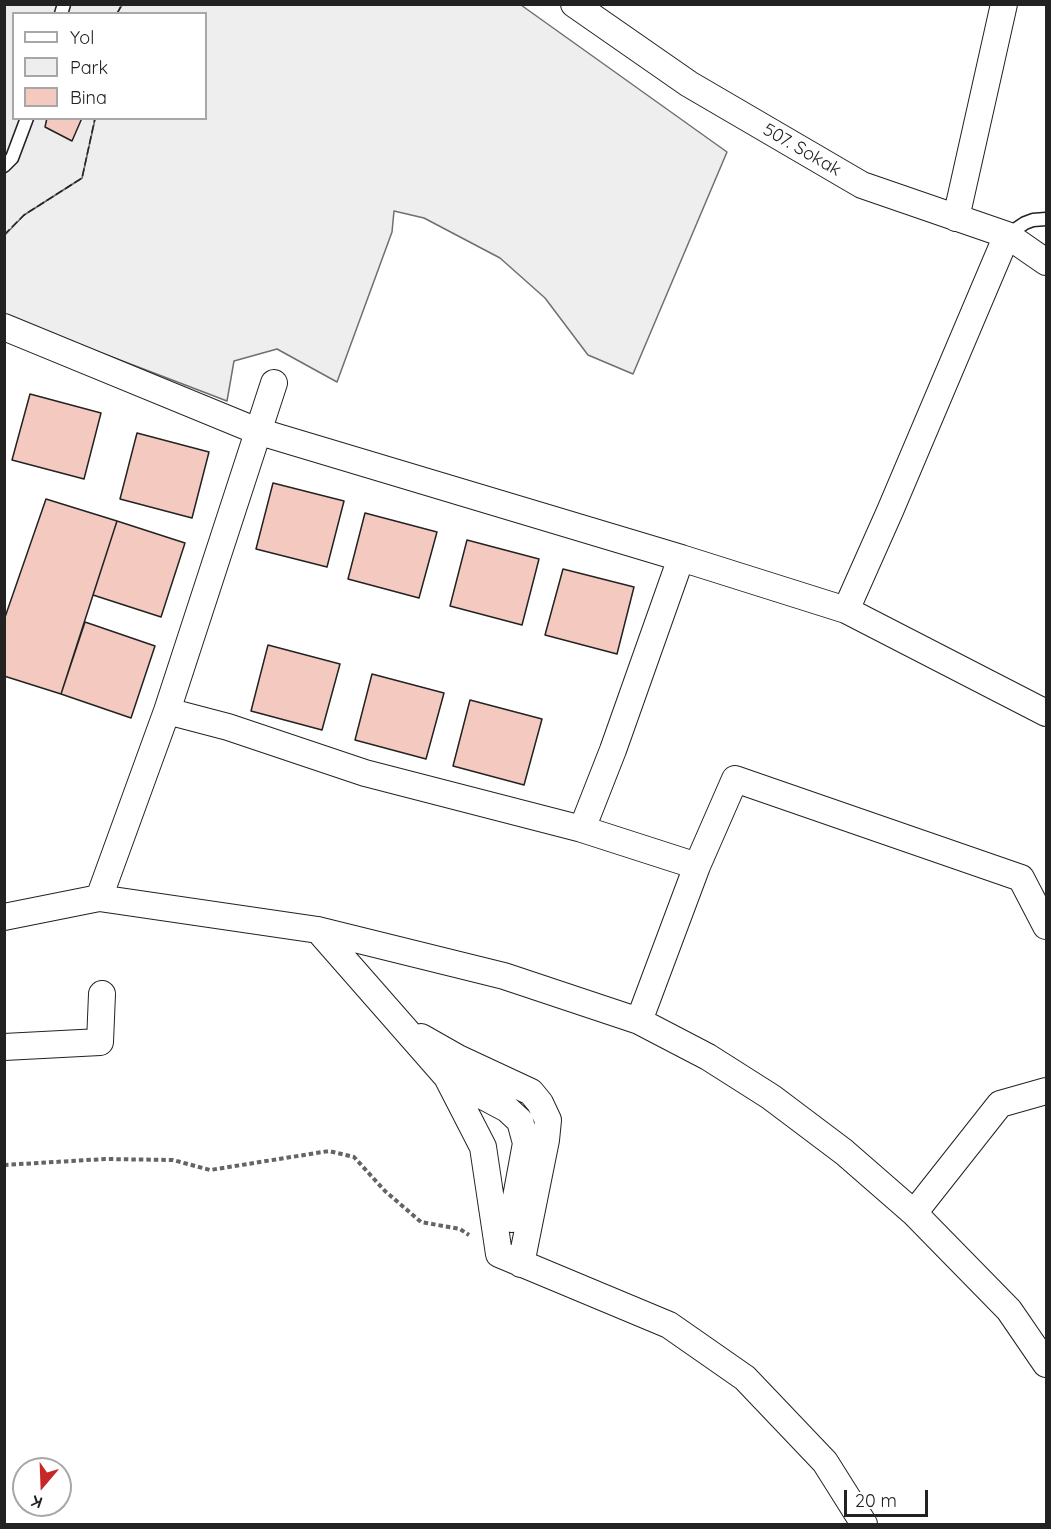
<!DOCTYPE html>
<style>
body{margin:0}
#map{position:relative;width:1051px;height:1529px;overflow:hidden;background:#fff;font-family:Quicksand,sans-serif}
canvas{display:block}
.frame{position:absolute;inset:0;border:6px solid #222;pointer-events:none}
.legend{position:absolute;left:12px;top:12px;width:195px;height:108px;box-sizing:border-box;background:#fff;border:2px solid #a7a7a7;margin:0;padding:8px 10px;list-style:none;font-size:18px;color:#222}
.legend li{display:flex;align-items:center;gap:12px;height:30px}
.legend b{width:30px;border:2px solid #a7a7a7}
.north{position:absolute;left:12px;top:1457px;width:60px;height:60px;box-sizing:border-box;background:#fff;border:2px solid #a7a7a7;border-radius:50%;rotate:199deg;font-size:16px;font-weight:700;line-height:24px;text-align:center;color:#222}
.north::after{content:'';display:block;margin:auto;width:21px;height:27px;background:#c62828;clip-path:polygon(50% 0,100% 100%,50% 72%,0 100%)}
.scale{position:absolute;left:844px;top:1490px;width:84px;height:27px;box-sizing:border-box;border:3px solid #222;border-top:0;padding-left:8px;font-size:18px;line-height:21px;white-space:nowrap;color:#222;-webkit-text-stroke:4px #fff;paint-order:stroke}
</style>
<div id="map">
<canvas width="1051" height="1529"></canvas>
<div class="frame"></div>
<ul class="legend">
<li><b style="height:8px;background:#fff"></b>Yol</li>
<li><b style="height:16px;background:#eee"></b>Park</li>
<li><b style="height:16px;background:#f3c9c0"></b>Bina</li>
</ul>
<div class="north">K</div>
<div class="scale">20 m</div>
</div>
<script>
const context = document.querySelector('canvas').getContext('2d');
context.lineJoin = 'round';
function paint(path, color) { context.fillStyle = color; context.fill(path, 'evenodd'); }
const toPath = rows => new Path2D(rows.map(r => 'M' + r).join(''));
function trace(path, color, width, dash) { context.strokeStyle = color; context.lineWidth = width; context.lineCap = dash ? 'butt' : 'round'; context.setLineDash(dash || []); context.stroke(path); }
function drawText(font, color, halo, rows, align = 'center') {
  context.font = font + ' Quicksand,sans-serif'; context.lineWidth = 4.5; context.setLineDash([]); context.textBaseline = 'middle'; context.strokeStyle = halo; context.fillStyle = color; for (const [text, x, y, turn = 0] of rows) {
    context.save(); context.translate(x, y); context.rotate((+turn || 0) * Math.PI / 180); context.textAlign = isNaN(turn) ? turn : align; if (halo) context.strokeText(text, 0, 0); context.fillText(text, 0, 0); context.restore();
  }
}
const green = toPath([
 [122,5,521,5,727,152,633,374,588,355,545,298,500,258,424,218,394,211,392,232,337,382,277,349,234,361,227,401,5,316,4,235,24,215,82,178,95,119,206,118,206,14,117,13,122,5]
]);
const parking = toPath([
 [5,5,122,5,117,13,14,14,14,118,95,119,82,178,24,215,5,235,5,5]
]);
const building = toPath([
 [47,118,82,118,72,141,45,127,47,118],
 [30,394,101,413,84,479,12,460,30,394],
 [137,433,209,452,192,518,120,499,137,433],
 [273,483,344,501,327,567,256,549,273,483],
 [46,499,117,521,61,694,4,676,4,620,46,499],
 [365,513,437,532,419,598,348,579,365,513],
 [117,521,185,543,161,617,93,595,117,521],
 [467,540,539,559,522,625,450,606,467,540],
 [563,569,634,587,617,654,545,635,563,569],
 [85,622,155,646,131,718,61,694,85,622],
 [268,645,340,664,322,730,251,711,268,645],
 [372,674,444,693,426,759,355,740,372,674],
 [470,700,542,719,524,785,453,766,470,700]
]);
const path = toPath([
 [4,1165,105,1159,173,1160,210,1170,329,1151,354,1157,385,1191,421,1222,460,1229,469,1235]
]);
const lane = toPath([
 [61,14,64,4],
 [4,166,12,158,27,118],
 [1007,235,1025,223,1033,220,1046,219]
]);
const street = toPath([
 [574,4,689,84,862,185,1007,235,1046,262],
 [956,218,1004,4],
 [4,327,257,431,681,558],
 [846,610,1046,713],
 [167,711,274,383],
 [582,829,697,866,639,1021],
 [697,866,735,779,1021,878,1046,926],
 [99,898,167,711,228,727,365,773,582,829,613,750,681,558,846,610,890,511,1007,235],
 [4,917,99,898,318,930,504,976,639,1021,708,1057,771,1097,844,1152,914,1213,1009,1310,1046,1364],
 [318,930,447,1077,483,1147,499,1254,669,1325,745,1378,825,1462,864,1524],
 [421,1037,458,1058,531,1092,540,1103,548,1120,546,1140,521,1264],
 [4,1047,100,1042,102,994],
 [447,1077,507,1109,520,1121,526,1143,512,1219],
 [914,1213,1000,1104,1046,1091]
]);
const fence = toPath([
 [117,14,122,4],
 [4,235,24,215,82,178,95,118]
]);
const streetNames = [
 ["507. Sokak",802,150,30]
];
paint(green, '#eee');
trace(green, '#6f6f6f', 1.5);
paint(parking, '#ededed');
trace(parking, '#6f6f6f', 1.5);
paint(building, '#f3c9c0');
trace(building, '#222', 1.5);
trace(lane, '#222', 15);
trace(street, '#222', 28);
trace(path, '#646464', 4, [4.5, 3]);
trace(lane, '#fff', 12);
trace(street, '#fff', 26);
trace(fence, '#222', 1.5, [8, 3]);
drawText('18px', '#222', '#fff', streetNames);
</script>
